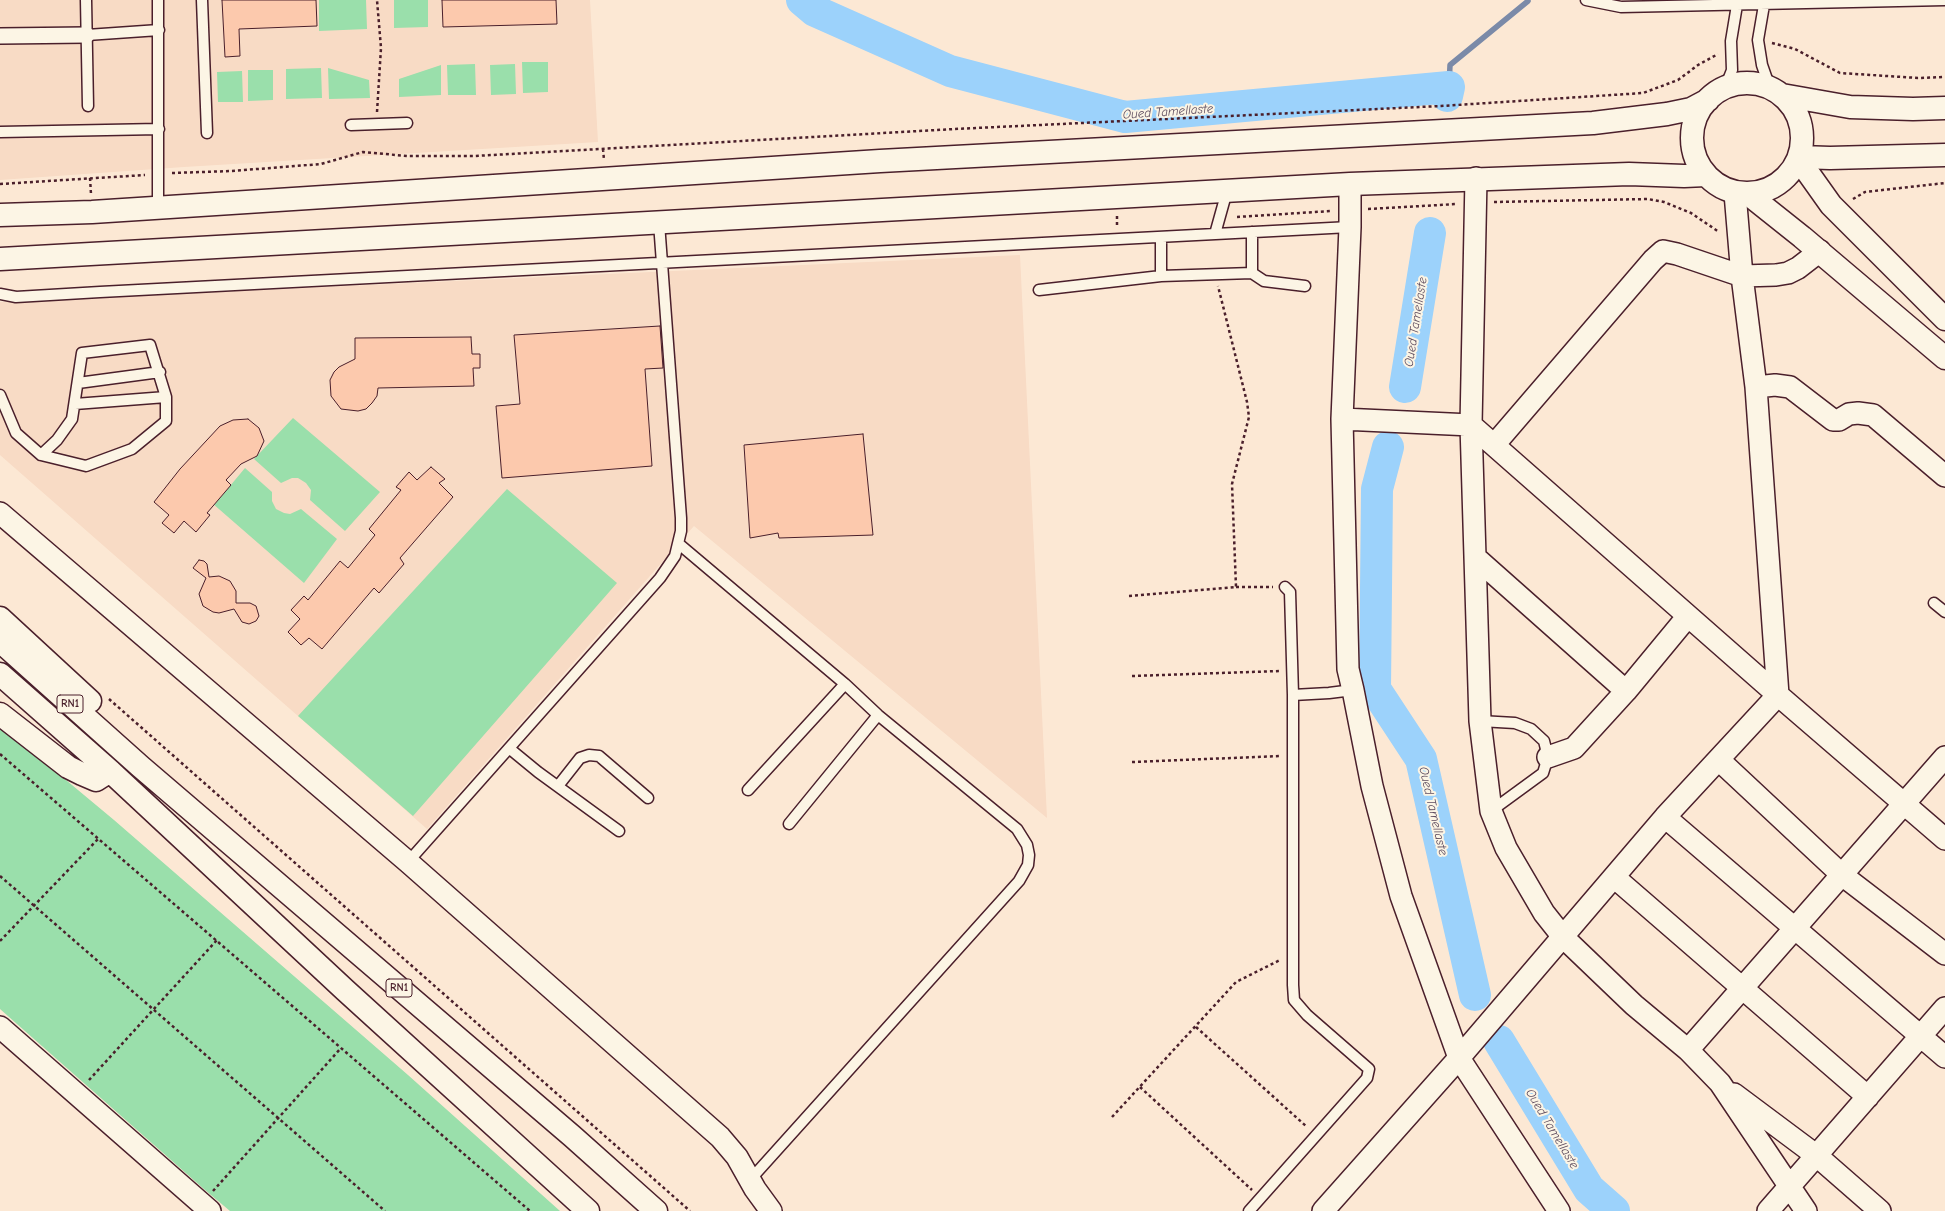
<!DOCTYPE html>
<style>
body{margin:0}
canvas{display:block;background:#fce8d4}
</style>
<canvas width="1945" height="1211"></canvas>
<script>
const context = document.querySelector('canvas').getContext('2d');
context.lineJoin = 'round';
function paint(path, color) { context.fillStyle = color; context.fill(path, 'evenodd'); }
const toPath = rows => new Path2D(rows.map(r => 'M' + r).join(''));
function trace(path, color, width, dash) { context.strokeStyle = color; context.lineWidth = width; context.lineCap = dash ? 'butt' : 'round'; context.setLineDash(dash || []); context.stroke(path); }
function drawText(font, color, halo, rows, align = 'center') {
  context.font = font + ' "Comic Neue",sans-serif'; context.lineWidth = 4; context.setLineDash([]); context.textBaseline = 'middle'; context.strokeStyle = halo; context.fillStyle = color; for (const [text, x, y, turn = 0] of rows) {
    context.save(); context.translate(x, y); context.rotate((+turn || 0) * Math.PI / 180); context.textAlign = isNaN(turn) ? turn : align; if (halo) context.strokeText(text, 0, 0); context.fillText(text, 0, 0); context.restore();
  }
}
const built = toPath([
 [0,0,590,0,598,142,184,167,0,180],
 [1020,255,1047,818,694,526,427,829,0,455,0,302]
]);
const green = toPath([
 [319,0,366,0,367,29,319,31],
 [394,0,428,0,428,27,394,28],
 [522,62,548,62,548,92,523,93],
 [475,64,476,95,448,95,447,65],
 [515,64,516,94,491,95,490,65],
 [441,65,441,95,399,97,399,79],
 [321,68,322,98,286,99,286,69],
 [328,68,369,80,370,98,329,99],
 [248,70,273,70,273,100,248,101],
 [242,71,243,102,218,102,217,72],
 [293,418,380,492,345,531,310,500,311,490,306,483,298,478,292,478,281,483,254,459],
 [245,468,272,492,272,501,276,509,284,513,290,514,301,509,337,539,304,583,212,503,215,504],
 [507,489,617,583,413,816,298,716],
 [0,725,114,820,408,1075,560,1211,230,1211,205,1190,0,1009]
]);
const stream = toPath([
 [1449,87,1450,65,1528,1]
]);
const river = toPath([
 [802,0,815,11,950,71,1125,117,1449,87,1447,96],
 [1405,387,1430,233],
 [1388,447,1377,489,1375,689,1421,759,1475,995],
 [1499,1041,1589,1189,1614,1211]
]);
const building = toPath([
 [222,0,316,0,317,26,239,29,240,56,225,57,222,0],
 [442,0,556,0,557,24,443,27,442,0],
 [660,326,663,368,645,369,652,466,502,478,496,406,520,404,514,335,660,326],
 [471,337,472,354,480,354,480,368,473,368,474,386,378,388,377,396,372,403,366,409,358,411,341,409,331,396,330,380,334,372,339,367,355,359,355,338,471,337],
 [248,419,259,428,264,441,257,456,241,464,226,480,231,485,207,513,210,515,196,532,184,521,174,533,162,523,169,515,154,502,180,469,220,426,233,420,248,419],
 [863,434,873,535,779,538,778,533,750,538,744,445,863,434],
 [431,467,445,479,439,483,453,497,400,558,404,564,379,593,374,588,322,649,309,638,301,645,288,632,300,619,291,610,304,596,308,600,340,561,348,568,375,535,369,529,401,490,396,487,409,472,417,480,431,467],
 [199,560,204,561,207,564,209,577,219,576,230,581,236,591,236,603,250,603,256,606,259,616,256,621,249,624,242,622,234,609,219,613,213,612,203,606,199,594,206,578,193,568,199,560]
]);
const path = toPath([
 [1772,43,1795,49,1840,73,1918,78,1945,77],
 [377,112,381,48,377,0],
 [603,149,604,160],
 [172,173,232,171,321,164,363,152,407,156,475,156,955,129,1441,106,1643,93,1678,80,1698,65,1718,54],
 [90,178,91,194],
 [0,184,145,175],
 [1853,199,1865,192,1945,183],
 [1494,202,1648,199,1664,202,1691,213,1719,232],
 [1368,209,1457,204],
 [1117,216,1117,227],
 [1237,217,1331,211],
 [1236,587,1273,587],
 [1129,596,1236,587,1232,484,1249,417,1247,402,1218,286],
 [1132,676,1280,671],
 [109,699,690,1211],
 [0,754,530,1211],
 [1132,762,1281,756],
 [0,876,385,1211],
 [0,941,99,838],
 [1196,1027,1307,1127],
 [89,1080,217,940],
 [1140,1087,1252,1190],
 [1112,1117,1236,982,1280,960],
 [213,1191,341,1048]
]);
const service = toPath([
 [86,0,88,106],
 [158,0,158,207],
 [202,0,207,133],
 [1586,0,1621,7,1945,0],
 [1764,5,1758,40,1762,65,1770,88],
 [87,35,159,30],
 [1725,88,1732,70,1731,41,1737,5],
 [351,125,407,123],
 [0,132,159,129],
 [1252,232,1252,273],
 [1215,234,1227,191],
 [1161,237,1161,276,1252,273,1264,281,1305,286],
 [1039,290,1161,276],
 [0,294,16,297,100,292,1350,227],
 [78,383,160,372],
 [0,395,16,433,41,455,86,466,132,449,166,421,166,397,150,345,82,353,72,419,57,440,41,455],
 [75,404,166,397],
 [679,544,845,684,878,715,1017,829,1027,845,1029,855,1028,865,1019,881,750,1180],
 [1285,587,1290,592,1293,695],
 [1934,603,1945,612],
 [1480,721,1515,723,1531,729,1544,741,1548,757,1543,773,1491,811],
 [510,749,538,772,619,831],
 [558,786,580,758,589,755,599,756,648,798],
 [748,790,845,684],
 [789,824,878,715],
 [408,862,660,578,675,556,681,531,681,518,659,223],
 [1249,1211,1367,1078,1369,1069,1307,1015,1294,1000,1293,985,1293,695,1329,693,1353,690]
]);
const pedestrian = toPath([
 [0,36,87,35]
]);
const minor = toPath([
 [1476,178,1471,425,1480,721,1491,811,1506,848,1544,913,1563,937,1634,1005,1688,1050,1720,1083,1806,1211],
 [1350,184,1350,227,1342,419,1348,669,1353,690,1372,786,1401,896,1459,1058,1559,1211],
 [1756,387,1775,385,1790,387,1833,420,1839,420,1849,414,1858,413,1873,415,1945,476],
 [1342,419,1471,425,1778,695,1945,839],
 [1494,445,1653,260,1663,251,1677,254,1742,276,1776,275,1788,273,1798,268,1820,251],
 [0,513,408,862,720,1137,737,1157,755,1189,771,1211],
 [1475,557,1626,691],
 [1548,757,1574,748,1626,691,1688,616],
 [1719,760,1842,875,1945,954],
 [1665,817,1945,1057],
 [1614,877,1868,1097],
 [0,1027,210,1211],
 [1688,1050,1945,757],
 [1734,1094,1817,1156,1880,1211],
 [1323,1211,1459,1058,1665,817,1778,695,1756,387,1742,276,1735,193],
 [1768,1211,1945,1008]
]);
const tertiary = toPath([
 [1799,160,1831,205,1945,319],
 [1748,194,1802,237,1945,358]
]);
const secondary = toPath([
 '1692 138a55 55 0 1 1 110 0a55 55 0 1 1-110 0Z',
 [1782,95,1850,107,1913,109,1945,108],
 [1800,157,1830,158,1945,155],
 [0,215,92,212,880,161,1593,123,1667,114,1691,109,1708,100],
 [0,259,1350,184,1629,174,1684,176,1706,175]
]);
const trunk = toPath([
 [0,618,90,701],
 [0,641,141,767,572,1136,656,1211],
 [0,674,110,771,345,990,588,1211],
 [0,714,68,767,82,774,96,780,110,771]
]);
const shields = [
 [70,704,26],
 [399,988,26]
];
const shieldNames = [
 ["RN1",70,704],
 ["RN1",399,988]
];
const waterNames = [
 ["Oued Tamellaste",1168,112,-4],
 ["Oued Tamellaste",1416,322,-81],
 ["Oued Tamellaste",1433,811,77],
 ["Oued Tamellaste",1552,1129,59]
];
paint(built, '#f8dbc5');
paint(green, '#9adfab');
trace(stream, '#7b8aa8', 5.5);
trace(river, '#9cd2fb', 32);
paint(building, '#fcc9ad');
trace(building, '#4a1f2b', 1);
trace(service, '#4a1f2b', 13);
trace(pedestrian, '#4a1f2b', 18);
trace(minor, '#4a1f2b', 24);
trace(tertiary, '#4a1f2b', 25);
trace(secondary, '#4a1f2b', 25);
trace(trunk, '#4a1f2b', 25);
trace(path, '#4a1f2b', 2.5, [3, 3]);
trace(service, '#fcf5e5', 10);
trace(pedestrian, '#fcf5e5', 15);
trace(minor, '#fcf5e5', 21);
trace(tertiary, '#fcf5e5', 22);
trace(secondary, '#fcf5e5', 22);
trace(trunk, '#fcf5e5', 22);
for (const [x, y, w] of shields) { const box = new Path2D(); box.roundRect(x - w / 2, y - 9, w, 18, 3); context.fillStyle = '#fcf5e5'; context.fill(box); trace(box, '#4a1f2b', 1); }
drawText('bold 11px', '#4a1f2b', null, shieldNames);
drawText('italic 13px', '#5e4c5f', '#fcf5e5', waterNames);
</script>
